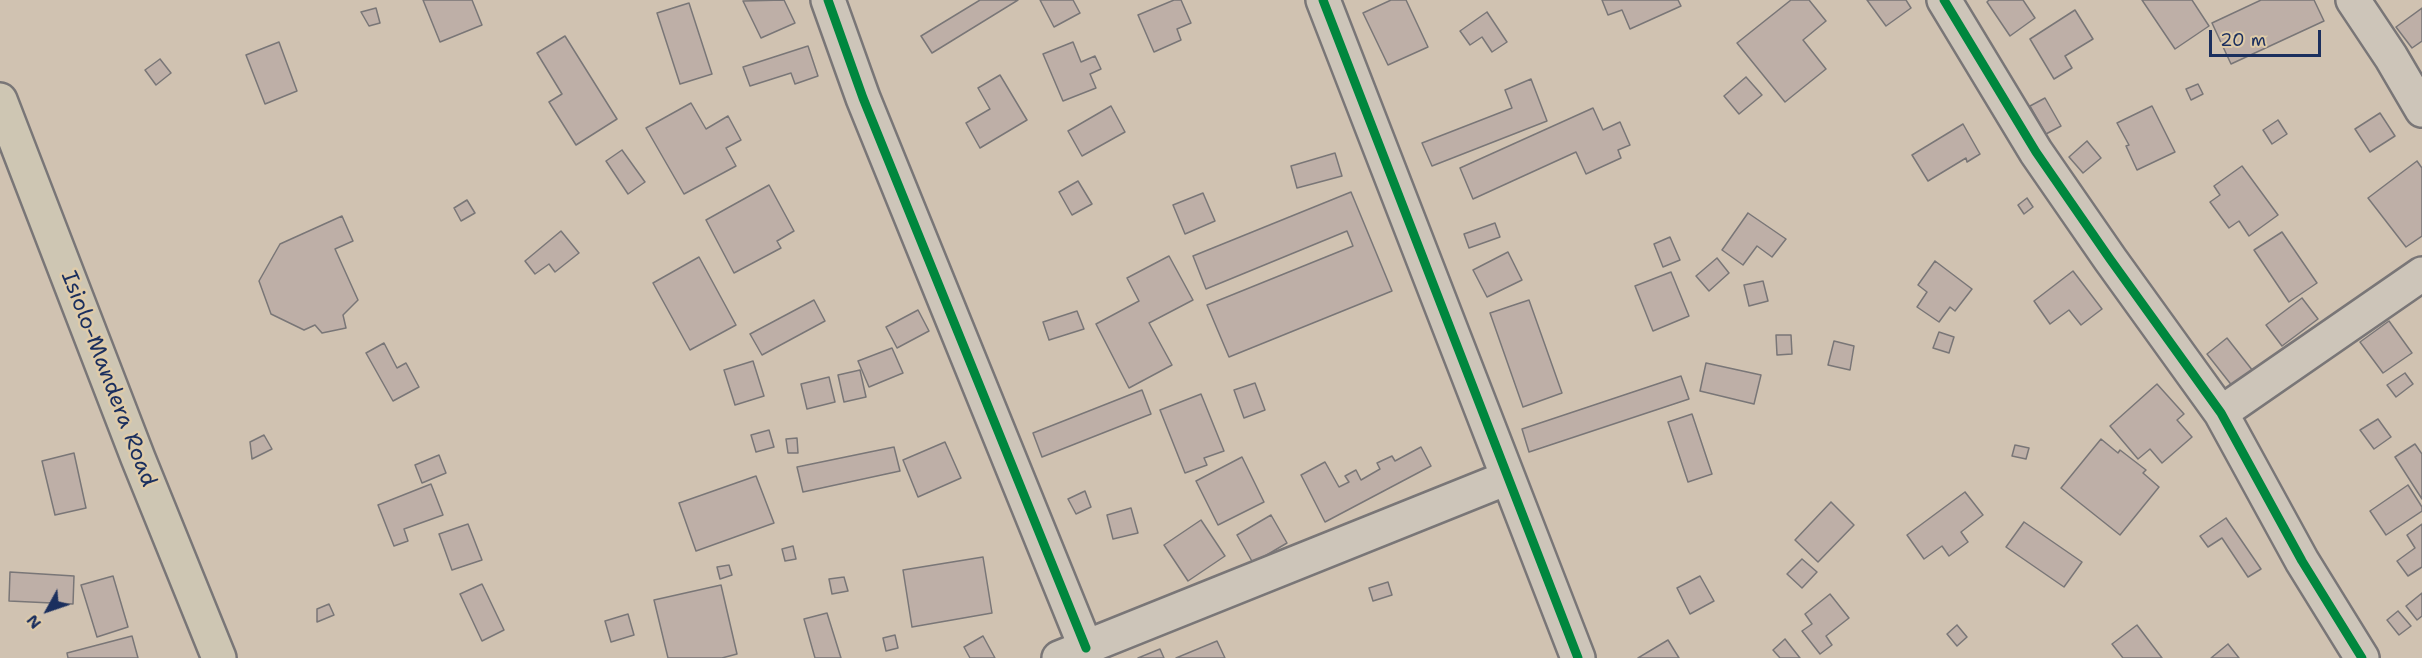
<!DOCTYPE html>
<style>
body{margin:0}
#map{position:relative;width:2422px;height:658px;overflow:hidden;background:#d0c2b1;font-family:"Shantell Sans",sans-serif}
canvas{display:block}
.north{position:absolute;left:18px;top:580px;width:60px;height:60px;-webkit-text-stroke:4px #decba9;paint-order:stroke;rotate:230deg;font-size:16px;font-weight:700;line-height:24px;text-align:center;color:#1b2f5e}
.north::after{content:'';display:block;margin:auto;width:21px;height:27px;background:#1b2f5e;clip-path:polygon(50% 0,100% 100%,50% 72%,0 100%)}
.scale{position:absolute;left:2209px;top:30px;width:112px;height:27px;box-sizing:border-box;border:3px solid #1b2f5e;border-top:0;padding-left:8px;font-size:18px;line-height:21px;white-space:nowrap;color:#1b2f5e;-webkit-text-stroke:4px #decba9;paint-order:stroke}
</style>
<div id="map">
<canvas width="2422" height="658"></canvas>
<div class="north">N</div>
<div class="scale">20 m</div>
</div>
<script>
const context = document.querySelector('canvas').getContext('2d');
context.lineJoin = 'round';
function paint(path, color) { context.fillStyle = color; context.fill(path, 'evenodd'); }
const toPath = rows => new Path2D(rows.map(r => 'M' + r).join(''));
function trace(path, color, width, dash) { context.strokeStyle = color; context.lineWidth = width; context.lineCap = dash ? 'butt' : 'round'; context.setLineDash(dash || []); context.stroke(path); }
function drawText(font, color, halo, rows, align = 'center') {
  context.font = font + ' "Shantell Sans",sans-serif'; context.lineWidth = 5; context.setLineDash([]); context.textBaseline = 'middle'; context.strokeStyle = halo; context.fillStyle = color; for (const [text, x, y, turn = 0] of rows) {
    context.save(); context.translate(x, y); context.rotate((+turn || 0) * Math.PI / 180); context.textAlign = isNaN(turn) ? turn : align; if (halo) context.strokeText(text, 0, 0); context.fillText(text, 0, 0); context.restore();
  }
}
const building = toPath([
 [423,0,472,0,482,25,440,42,423,0],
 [784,0,795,23,761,38,743,1,784,0],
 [980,0,1018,0,932,53,921,36,980,0],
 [1040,0,1073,0,1080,13,1054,27,1040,0],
 [1174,0,1181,0,1191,23,1177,29,1181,40,1154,52,1138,15,1174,0],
 [1391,0,1406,0,1428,47,1388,65,1363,13,1391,0],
 [1602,0,1678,0,1681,6,1630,29,1622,10,1608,15,1602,0],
 [1791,0,1809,0,1826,21,1803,40,1826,69,1785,102,1737,43,1791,0],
 [1867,0,1906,0,1911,8,1886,26,1867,0],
 [1989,0,2023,0,2035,18,2010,36,1987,2,1989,0],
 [2142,0,2192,0,2209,26,2175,49,2142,0],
 [2261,0,2314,0,2324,21,2231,64,2212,23,2261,0],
 [689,3,712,74,680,84,657,13,689,3],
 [376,8,380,23,369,26,361,12,376,8],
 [2422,8,2422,41,2412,48,2396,27,2422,8],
 [2075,10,2093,39,2065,56,2072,68,2054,79,2030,39,2075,10],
 [1487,12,1507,42,1492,52,1482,37,1470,45,1460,31,1487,12],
 [565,36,617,119,576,145,549,102,562,94,537,53,565,36],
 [279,42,297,91,265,104,246,55,279,42],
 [1073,42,1081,62,1095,56,1101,69,1090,74,1096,88,1063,101,1043,54,1073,42],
 [808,46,818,76,795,84,791,73,750,86,743,67,808,46],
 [160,59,171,73,156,85,145,70,160,59],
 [1000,75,1027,120,980,148,966,123,990,109,978,88,1000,75],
 [1746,77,1762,95,1739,114,1724,96,1746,77],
 [1531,79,1547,121,1432,166,1422,143,1512,108,1505,90,1531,79],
 [2198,84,2203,94,2191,100,2186,89,2198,84],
 [2045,98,2061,126,2046,134,2030,106,2045,98],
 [691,103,706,129,728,116,741,140,726,148,736,166,684,194,646,128,691,103],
 [1111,106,1125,132,1082,156,1068,131,1111,106],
 [2152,106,2175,152,2137,170,2126,146,2129,145,2117,123,2152,106],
 [1593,108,1603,130,1620,122,1630,145,1618,150,1621,158,1586,174,1576,152,1473,199,1460,168,1593,108],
 [2380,113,2395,136,2370,152,2355,129,2380,113],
 [2278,120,2287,134,2272,144,2263,130,2278,120],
 [1963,124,1980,154,1967,162,1966,158,1928,181,1912,155,1963,124],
 [2087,141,2101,158,2083,173,2069,157,2087,141],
 [622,150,645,182,628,194,606,161,622,150],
 [1335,153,1342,176,1297,188,1291,166,1335,153],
 [2417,161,2422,168,2422,236,2406,247,2368,198,2417,161],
 [2242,166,2278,215,2249,236,2239,221,2229,228,2210,202,2220,195,2214,186,2242,166],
 [1078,181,1092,204,1072,215,1059,192,1078,181],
 [769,185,794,231,777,241,781,248,734,273,706,220,769,185],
 [1351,192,1392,291,1229,357,1207,305,1353,246,1347,231,1206,289,1193,256,1351,192],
 [1203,193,1215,221,1185,234,1173,205,1203,193],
 [2027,198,2033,207,2024,214,2018,205,2027,198],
 [467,200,475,213,461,221,454,208,467,200],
 [1748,213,1786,239,1772,257,1757,246,1743,265,1722,250,1748,213],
 [342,216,353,241,335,249,358,300,343,315,346,328,322,333,315,325,304,330,271,314,259,281,280,244,342,216],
 [1495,223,1500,237,1469,248,1464,234,1495,223],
 [561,231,579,253,555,272,549,264,535,274,525,261,561,231],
 [2282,232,2317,283,2289,302,2254,250,2282,232],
 [1670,237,1680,260,1663,267,1654,244,1670,237],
 [1508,252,1522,280,1487,297,1473,270,1508,252],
 [1169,256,1193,300,1149,323,1172,365,1129,388,1096,324,1139,301,1127,278,1169,256],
 [699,257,736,325,690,350,653,283,699,257],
 [1717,258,1729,273,1709,291,1696,276,1717,258],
 [1935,261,1972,289,1955,311,1950,307,1939,322,1917,307,1927,292,1918,285,1935,261],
 [2073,271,2102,309,2081,325,2069,310,2050,324,2034,301,2073,271],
 [1671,272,1689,316,1653,331,1635,286,1671,272],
 [1763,281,1768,301,1749,306,1744,285,1763,281],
 [2302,298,2318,319,2282,346,2266,325,2302,298],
 [814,300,825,321,762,355,750,334,814,300],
 [1529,300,1562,393,1523,407,1490,313,1529,300],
 [918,310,929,331,897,348,886,327,918,310],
 [1077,311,1084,329,1049,340,1043,322,1077,311],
 [2389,321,2412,353,2383,373,2360,342,2389,321],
 [1939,332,1954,337,1949,353,1933,348,1939,332],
 [1776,335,1791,335,1792,354,1777,355,1776,335],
 [2227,338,2253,371,2233,387,2207,354,2227,338],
 [1834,341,1854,346,1850,370,1828,365,1834,341],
 [384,343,397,368,406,363,419,387,393,401,366,353,384,343],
 [892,348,903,373,869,387,858,361,892,348],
 [753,361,764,396,735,405,724,370,753,361],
 [1706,363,1761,375,1754,404,1700,391,1706,363],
 [860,370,866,397,844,402,838,375,860,370],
 [2405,373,2413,384,2396,397,2387,385,2405,373],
 [1681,376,1689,399,1529,452,1522,429,1681,376],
 [829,377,835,402,807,409,801,384,829,377],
 [1255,383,1265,410,1244,418,1234,390,1255,383],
 [2157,384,2184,414,2177,420,2192,437,2162,463,2150,449,2138,459,2110,426,2157,384],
 [1142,390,1151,414,1042,457,1033,433,1142,390],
 [1201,394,1224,451,1204,458,1207,465,1185,473,1160,410,1201,394],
 [1692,414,1712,474,1688,482,1668,422,1692,414],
 [2378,419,2391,437,2374,449,2360,430,2378,419],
 [769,430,774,447,756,452,751,435,769,430],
 [264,435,272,449,252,459,250,442,264,435],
 [797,438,798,453,788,453,786,439,797,438],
 [2101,439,2118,453,2120,450,2146,470,2143,473,2159,487,2120,535,2061,488,2101,439],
 [945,442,961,478,918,497,903,460,945,442],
 [2415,444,2422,454,2422,499,2395,457,2415,444],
 [2015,445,2029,448,2026,459,2012,456,2015,445],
 [894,447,900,471,803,492,797,467,894,447],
 [1421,447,1431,466,1325,522,1301,475,1325,462,1339,487,1349,482,1345,476,1356,470,1361,480,1380,469,1377,463,1392,456,1395,461,1421,447],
 [74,453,86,508,55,515,42,461,74,453],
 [439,455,446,473,422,483,415,465,439,455],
 [1242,457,1264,502,1218,525,1196,481,1242,457],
 [756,476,774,523,696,551,679,503,756,476],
 [431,484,443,515,404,529,408,541,394,546,378,505,431,484],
 [2408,485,2422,507,2422,511,2386,535,2370,511,2408,485],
 [1085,491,1091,507,1076,514,1068,499,1085,491],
 [1965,492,1983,515,1961,532,1968,542,1949,556,1942,546,1924,559,1907,535,1965,492],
 [1831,502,1854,525,1818,562,1795,540,1831,502],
 [1131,508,1138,533,1113,539,1107,515,1131,508],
 [1271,515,1287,543,1253,563,1237,535,1271,515],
 [2226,518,2261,569,2248,577,2222,538,2208,547,2200,536,2226,518],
 [1201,520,1225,556,1188,581,1164,545,1201,520],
 [2024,522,2082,562,2064,587,2006,547,2024,522],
 [468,524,482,560,452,570,439,534,468,524],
 [2422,524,2422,567,2408,576,2397,561,2415,548,2407,535,2422,524],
 [793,546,796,559,785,561,782,549,793,546],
 [983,557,992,613,912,627,903,570,983,557],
 [1802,559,1817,572,1802,588,1787,574,1802,559],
 [729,565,732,575,720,579,717,567,729,565],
 [10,572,74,576,73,604,9,601,10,572],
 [113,576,128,627,97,637,81,585,113,576],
 [1700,576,1714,601,1690,614,1677,588,1700,576],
 [844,577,848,591,832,594,829,579,844,577],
 [1388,582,1392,595,1373,601,1369,588,1388,582],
 [482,584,504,630,482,641,460,594,482,584],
 [721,585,737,654,722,658,668,658,654,600,721,585],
 [2422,593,2422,616,2417,620,2406,606,2422,593],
 [1830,594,1849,618,1826,636,1832,645,1820,654,1802,631,1812,624,1805,614,1830,594],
 [329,604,334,615,317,622,317,609,329,604],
 [2398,611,2411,626,2399,635,2387,620,2398,611],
 [827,613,841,658,815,658,804,619,827,613],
 [628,614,634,635,611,642,605,621,628,614],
 [1957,625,1967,637,1957,646,1947,634,1957,625],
 [2137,625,2162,658,2123,658,2112,644,2137,625],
 [895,635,898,648,886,651,883,638,895,635],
 [132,636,138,658,68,658,67,653,132,636],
 [983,636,995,658,970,658,964,647,983,636],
 [1785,639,1800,658,1780,658,1773,650,1785,639],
 [1668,640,1679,658,1638,658,1668,640],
 [1217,641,1225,658,1176,658,1217,641],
 [2228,644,2239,658,2211,658,2228,644],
 [1160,649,1164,658,1138,658,1160,649]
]);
const minor = toPath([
 [828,0,863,98,1086,648],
 [1323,0,1578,658],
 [1944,0,2036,152,2110,259,2221,413,2302,561,2362,658],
 [2353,0,2391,57,2422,110],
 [2221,413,2422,274],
 [1059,658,1507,478]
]);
const highway = toPath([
 [0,100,138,458,219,658]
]);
const cycleway = toPath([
 [828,0,863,98,1086,648],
 [1323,0,1578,658],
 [1944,0,2036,152,2110,259,2221,413,2302,561,2362,658]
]);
const streetNames = [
 ["Isiolo-Mandera Road",108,379,69]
];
paint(building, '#beafa7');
trace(building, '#797677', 1.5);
trace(minor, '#797677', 38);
trace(highway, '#797677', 38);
trace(minor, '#cdc5b9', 33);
trace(highway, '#cec6b3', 33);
trace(cycleway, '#00873e', 9);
drawText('22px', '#1b2f5e', '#decba9', streetNames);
</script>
